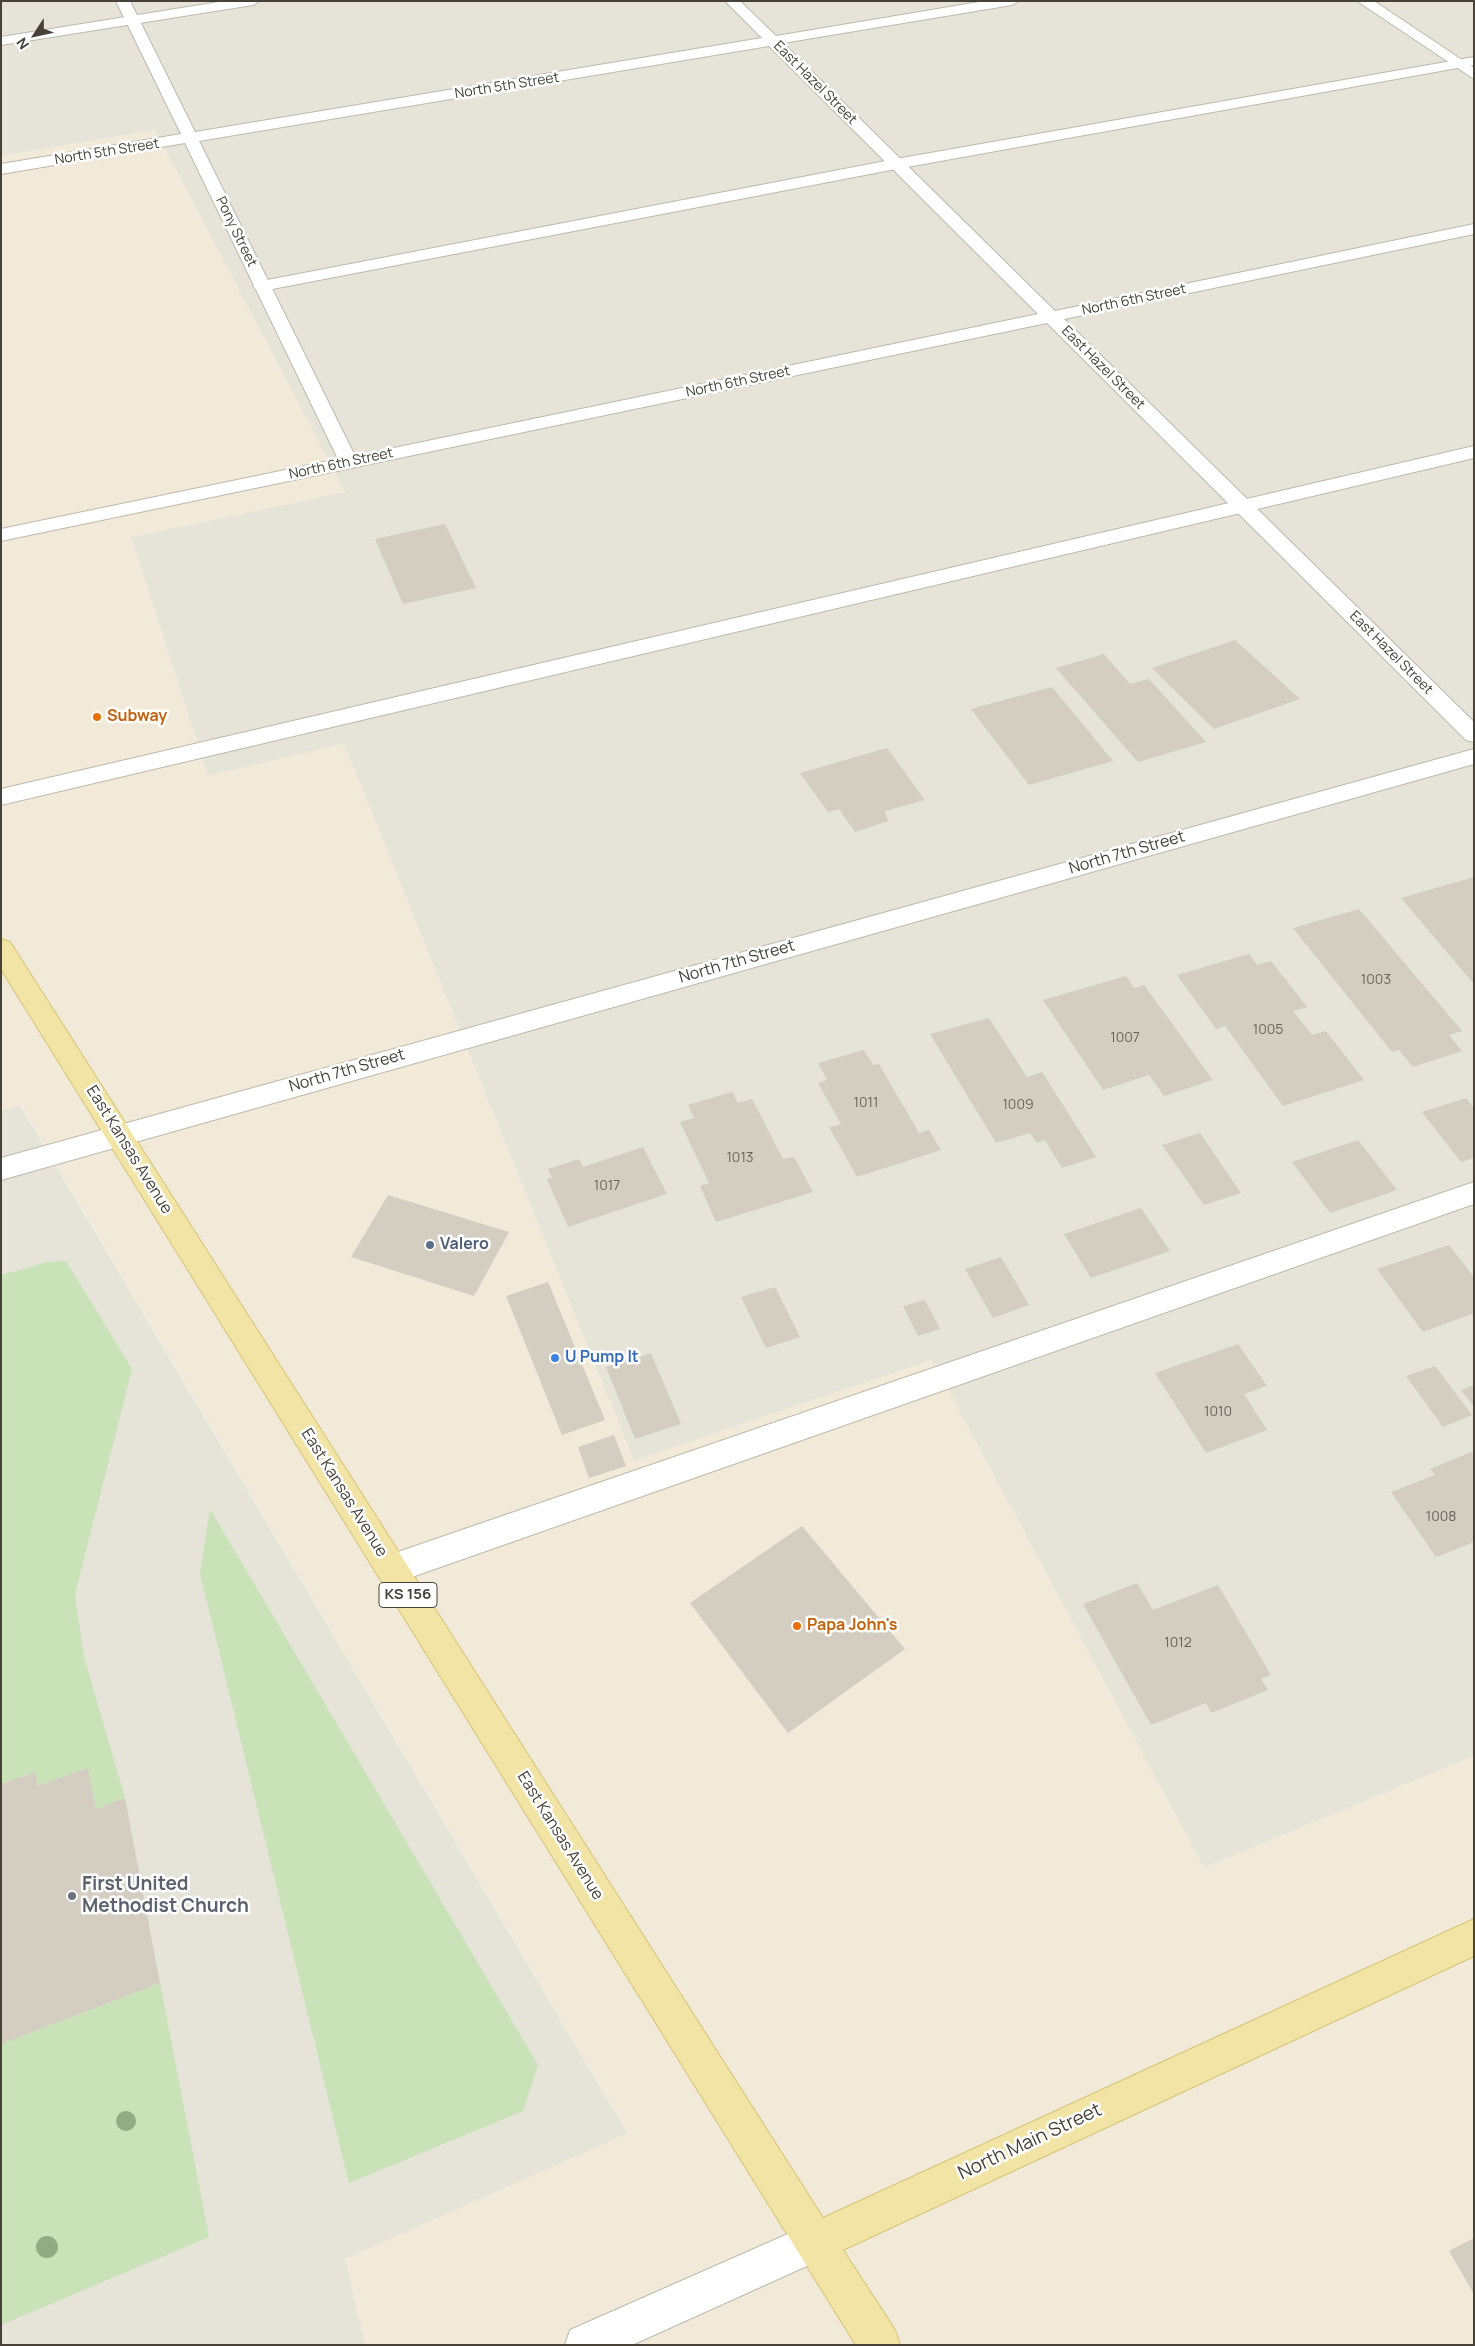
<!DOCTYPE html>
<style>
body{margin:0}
#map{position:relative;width:1475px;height:2346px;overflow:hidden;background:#f3f1ea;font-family:Manrope,sans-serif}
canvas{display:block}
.frame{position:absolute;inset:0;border:2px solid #464239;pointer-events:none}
.north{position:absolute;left:10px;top:10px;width:50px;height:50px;-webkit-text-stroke:4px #fff;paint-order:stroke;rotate:235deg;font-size:14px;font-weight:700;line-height:20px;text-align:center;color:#464239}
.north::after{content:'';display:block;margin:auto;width:18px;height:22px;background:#464239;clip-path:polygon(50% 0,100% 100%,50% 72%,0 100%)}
</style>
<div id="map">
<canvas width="1475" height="2346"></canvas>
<div class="frame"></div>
<div class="north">N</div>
</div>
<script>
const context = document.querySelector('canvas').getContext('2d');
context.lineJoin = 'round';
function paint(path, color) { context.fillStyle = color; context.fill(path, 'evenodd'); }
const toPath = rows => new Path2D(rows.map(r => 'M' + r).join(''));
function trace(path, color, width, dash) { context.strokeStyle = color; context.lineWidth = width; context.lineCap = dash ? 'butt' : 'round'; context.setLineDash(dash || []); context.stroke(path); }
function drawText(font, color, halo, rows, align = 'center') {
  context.font = font + ' Manrope,sans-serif'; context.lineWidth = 5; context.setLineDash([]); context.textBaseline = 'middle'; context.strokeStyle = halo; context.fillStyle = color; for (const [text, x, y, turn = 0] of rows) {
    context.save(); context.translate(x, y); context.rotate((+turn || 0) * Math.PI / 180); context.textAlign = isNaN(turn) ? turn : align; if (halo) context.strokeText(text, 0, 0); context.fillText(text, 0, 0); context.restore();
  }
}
const residential = toPath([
 [1,1,1474,1,1474,1756,1204,1868,932,1360,634,1461,344,744,208,776,131,537,345,492,155,130,1,156],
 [20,1105,628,2134,346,2259,365,2345,1,2345,1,1110]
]);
const commercial = toPath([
 [155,130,345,492,131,537,208,776,344,744,634,1461,932,1360,1204,1868,1474,1756,1474,2345,365,2345,345,2259,628,2133,21,1105,1,1110,1,156]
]);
const green = toPath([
 [66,1261,132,1369,75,1595,84,1657,125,1798,96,1809,88,1768,37,1786,35,1772,1,1784,1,1275,47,1262],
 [210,1509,538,2065,523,2111,349,2183,200,1574],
 [160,1983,209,2237,1,2325,1,2044]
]);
const building = toPath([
 [445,524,476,588,403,604,375,539],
 [1235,640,1300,699,1214,729,1152,668],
 [1104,654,1130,684,1149,679,1206,742,1138,762,1056,668],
 [1052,687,1113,761,1029,785,971,709],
 [887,748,925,800,885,811,888,821,855,832,839,809,828,812,800,773],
 [1474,877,1474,984,1401,898],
 [1359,909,1462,1031,1449,1035,1462,1051,1413,1067,1399,1050,1392,1052,1293,928],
 [1249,954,1257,965,1271,961,1307,1007,1293,1011,1312,1035,1326,1031,1364,1080,1283,1106,1225,1026,1216,1029,1177,975],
 [1126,976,1134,988,1144,985,1213,1080,1164,1096,1149,1075,1103,1090,1043,1000],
 [989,1018,1027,1077,1042,1072,1096,1157,1062,1168,1045,1140,1037,1143,1030,1133,996,1143,930,1034],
 [864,1050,873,1065,879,1064,919,1133,929,1130,941,1150,857,1177,829,1127,841,1124,818,1083,827,1080,818,1063],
 [732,1092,738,1103,752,1099,783,1159,794,1157,813,1192,716,1222,700,1186,709,1183,680,1122,694,1118,688,1105],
 [1466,1098,1474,1108,1474,1158,1461,1162,1422,1112],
 [1200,1133,1241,1193,1204,1205,1162,1145],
 [1358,1140,1397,1190,1330,1213,1292,1162],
 [643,1147,667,1194,568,1227,547,1179,552,1177,548,1169,579,1159,583,1167],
 [388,1195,509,1232,474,1296,351,1257],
 [1141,1208,1170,1251,1091,1278,1064,1234],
 [1449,1245,1474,1277,1474,1313,1423,1332,1377,1269],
 [1001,1257,1029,1305,993,1318,965,1269],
 [548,1282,605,1420,562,1435,506,1296],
 [775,1287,800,1337,766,1348,741,1297],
 [925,1300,940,1329,918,1336,903,1306],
 [1238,1344,1267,1386,1244,1394,1267,1430,1206,1453,1155,1373],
 [651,1353,681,1424,635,1439,606,1367],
 [1435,1366,1472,1415,1443,1427,1406,1376],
 [1474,1385,1474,1407,1461,1390],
 [614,1435,626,1466,589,1478,578,1447],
 [1471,1452,1474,1457,1474,1542,1436,1557,1391,1492,1435,1475,1430,1469],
 [802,1526,905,1649,788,1733,690,1603],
 [1137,1583,1153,1610,1218,1585,1271,1675,1261,1679,1268,1690,1211,1713,1206,1703,1151,1725,1083,1604],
 [88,1768,96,1809,125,1798,160,1983,1,2044,1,1784,36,1772,37,1786],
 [1474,2238,1474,2294,1449,2251]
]);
const service = toPath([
 [225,1,260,1,253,5,1,45,1,37,225,1],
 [1474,57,1474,65,896,169,262,291,256,290,253,286,256,282,262,281,896,159,1474,57],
 [1474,446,1474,458,1,805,1,789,1474,446],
 [1474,1182,1474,1204,392,1584,381,1579,376,1569,381,1559,392,1554,1474,1182]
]);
const minor = toPath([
 [116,1,130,1,195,132,762,38,725,1,740,1,776,36,985,1,1019,1,1012,5,783,43,1055,311,1474,224,1474,234,1064,319,1474,722,1474,742,1466,740,1047,323,1,541,1,529,338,459,185,143,1,174,1,164,181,134,116,1],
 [769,46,1038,314,355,456,199,141,769,46],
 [1474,749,1474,764,1,1180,1,1158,1474,749]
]);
const tertiary = toPath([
 [1357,1,1374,1,1474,68,1474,79,1357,1],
 [815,2222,829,2228,835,2242,829,2256,632,2345,565,2345,570,2330,815,2222]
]);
const primary = toPath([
 [1,939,10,942,823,2218,1474,1919,1474,1956,843,2250,895,2330,900,2345,856,2345,1,969,1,939]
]);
const trees = [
 [126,2121,10],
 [47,2247,11]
];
const markers = [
 [97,717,5,"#e8710a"],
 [430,1245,5,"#5c6f8a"],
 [555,1358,5,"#3f7fe0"],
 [797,1626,5,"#e8710a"],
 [72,1896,5,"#6b7280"]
];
const farStreetnames = [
 ["East Hazel Street",815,83,45],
 ["North 5th Street",507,86,-9],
 ["North 5th Street",107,152,-9],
 ["Pony Street",236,232,64],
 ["North 6th Street",1134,300,-12],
 ["East Hazel Street",1103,368,45],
 ["North 6th Street",738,382,-12],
 ["North 6th Street",341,464,-12],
 ["East Hazel Street",1391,653,45]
];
const numberNames = [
 ["1003",1376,980],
 ["1005",1268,1030],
 ["1007",1125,1038],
 ["1011",866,1103],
 ["1009",1018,1105],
 ["1013",740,1158],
 ["1017",607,1186],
 ["1010",1218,1412],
 ["1008",1441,1517],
 ["1012",1178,1643]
];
const shields = [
 [408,1595,58]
];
const shieldNames = [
 ["KS 156",408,1595]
];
const foodNames = [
 ["Subway",107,717],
 ["Papa John's",807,1626]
];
const streetNames = [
 ["North 7th Street",1127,853,-16],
 ["North 7th Street",737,962,-16],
 ["North 7th Street",347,1071,-16],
 ["East Kansas Avenue",129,1150,58],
 ["East Kansas Avenue",344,1493,58],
 ["East Kansas Avenue",560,1836,58]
];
const serviceNames = [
 ["Valero",440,1245]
];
const shopNames = [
 ["U Pump It",565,1358]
];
const nearWorshipnames = [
 ["First United",82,1885],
 ["Methodist Church",82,1907]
];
const nearStreetnames = [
 ["North Main Street",1030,2142,-25]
];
paint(residential, '#e6e3d9');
paint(commercial, '#f2ead8');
paint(green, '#cae2b8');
paint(building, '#d3cec1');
trace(service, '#bdb9ad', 2);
trace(minor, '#bdb9ad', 2);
trace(tertiary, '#bdb9ad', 2);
trace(primary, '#d5c375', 2);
paint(service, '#fff');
paint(minor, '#fff');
paint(tertiary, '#fff');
paint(primary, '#f2e4a4');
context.fillStyle = '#93ab85';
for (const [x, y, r] of trees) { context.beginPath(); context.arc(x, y, r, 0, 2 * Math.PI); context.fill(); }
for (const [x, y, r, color] of markers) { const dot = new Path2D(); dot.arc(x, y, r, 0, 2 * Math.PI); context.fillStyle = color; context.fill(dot); trace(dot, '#fff', 2); }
drawText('14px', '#464239', '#fff', farStreetnames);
drawText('14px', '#69655b', null, numberNames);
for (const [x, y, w] of shields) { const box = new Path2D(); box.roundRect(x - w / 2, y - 12.5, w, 25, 4); context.fillStyle = '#fff'; context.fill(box); trace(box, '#464239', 1); }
drawText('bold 15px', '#464239', null, shieldNames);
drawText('bold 16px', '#c56008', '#fff', foodNames, 'left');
drawText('16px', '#464239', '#fff', streetNames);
drawText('bold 16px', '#4e5e75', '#fff', serviceNames, 'left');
drawText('bold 16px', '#366cbe', '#fff', shopNames, 'left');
drawText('bold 19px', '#5b616d', '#fff', nearWorshipnames, 'left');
drawText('19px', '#464239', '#fff', nearStreetnames);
</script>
